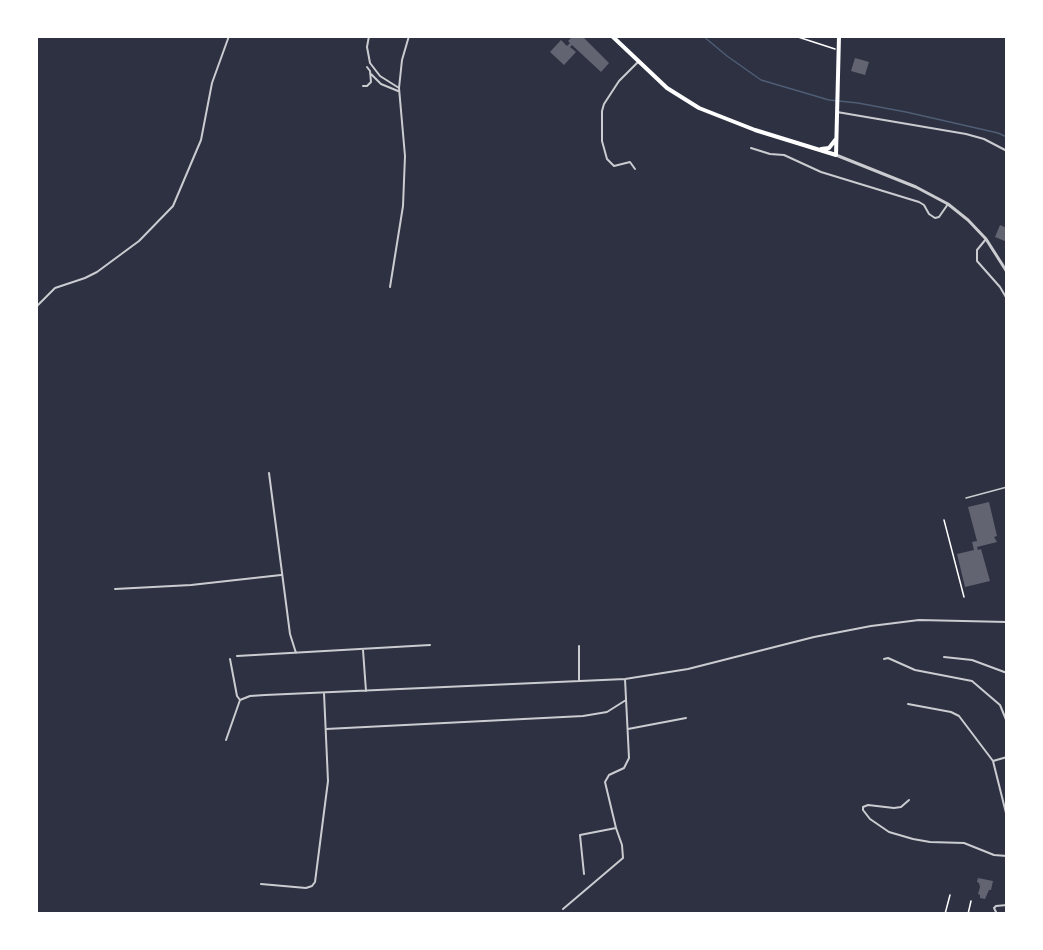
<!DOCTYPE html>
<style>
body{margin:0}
#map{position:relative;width:1043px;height:950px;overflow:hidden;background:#2d3142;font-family:Karla,sans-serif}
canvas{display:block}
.frame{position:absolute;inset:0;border:38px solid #fff;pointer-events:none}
</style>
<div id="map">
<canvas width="1043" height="950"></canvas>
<div class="frame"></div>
</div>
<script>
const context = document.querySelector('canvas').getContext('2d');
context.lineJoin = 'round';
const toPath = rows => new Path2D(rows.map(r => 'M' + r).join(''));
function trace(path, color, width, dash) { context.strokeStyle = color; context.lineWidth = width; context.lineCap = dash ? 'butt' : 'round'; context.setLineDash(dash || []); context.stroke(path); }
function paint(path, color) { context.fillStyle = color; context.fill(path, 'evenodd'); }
const stream = toPath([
 [703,36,727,56,761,80,829,100,858,103,906,112,998,133,1007,137]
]);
const building = toPath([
 [573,36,582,36,609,63,601,72,572,45,570,47,576,52,564,65,550,52,561,40,567,46,570,43,568,41],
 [855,58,869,62,865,75,851,71],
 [1000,225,1007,228,1007,242,995,237],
 [989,502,997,536,994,537,997,542,977,547,978,550,981,549,990,581,965,587,957,554,974,550,972,542,977,541,968,507],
 [978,878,993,881,991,890,989,890,985,899,980,898,980,895,978,894,980,887,979,883,977,882]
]);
const path = toPath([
 [795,36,835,49],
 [944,520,964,597],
 [945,914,950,895],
 [968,914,971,901]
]);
const service = toPath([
 [966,498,1007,487]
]);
const minor = toPath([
 [369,36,367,47,370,63,380,76,399,88],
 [173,37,174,36],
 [371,74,381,84,398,91],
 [363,86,367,86,371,82,370,71,367,67],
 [837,112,966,134,984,139,1007,151],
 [751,148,770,154,784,155,821,172,919,202,924,205,929,214,935,218,939,217,948,204],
 [635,169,630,162,614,166,607,159,602,141,602,111,604,104,619,81,638,62],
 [986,239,977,250,977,261,1000,287,1007,299],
 [390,287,403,206,405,156,399,88,402,60,409,36],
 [36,307,55,288,85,278,97,272,139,241,173,206,201,140,212,83,229,36],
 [269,473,290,634,296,653],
 [115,589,191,585,281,575],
 [363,650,366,691],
 [237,656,430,645],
 [944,657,972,660,1007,673],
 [884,659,888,658,915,670,972,681,1000,705,1007,722],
 [579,681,579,646],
 [240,700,250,696,265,695,625,679,688,669,814,637,871,626,919,620,1007,622],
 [908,704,951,712,959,716,993,761,1007,817],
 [326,729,583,716,607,712,626,700],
 [628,729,686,718],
 [226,740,240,700,237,696,230,659],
 [993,761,1007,757],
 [909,800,901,807,894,808,868,805,863,807,863,810,870,819,889,832,913,839,930,842,964,843,994,855,1007,856],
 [584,874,580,835,616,828],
 [261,884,306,888,312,886,315,882,328,781,324,693],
 [563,909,623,858,622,845,616,828,605,782,609,775,624,768,629,758,625,679],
 [997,914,994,908,996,906,1007,905]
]);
const tertiary = toPath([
 [836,155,916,187,948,204,968,220,986,239,1007,272]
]);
const primary = toPath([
 [612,36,667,88,699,108,755,130,836,155,839,36],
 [821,149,829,148,836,139]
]);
trace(stream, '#4f5d75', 1.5);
paint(building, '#626471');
trace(path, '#fff', 1.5);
trace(service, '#caccd0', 1.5);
trace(minor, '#caccd0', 2);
trace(tertiary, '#caccd0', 3);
trace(primary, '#fff', 4);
</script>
